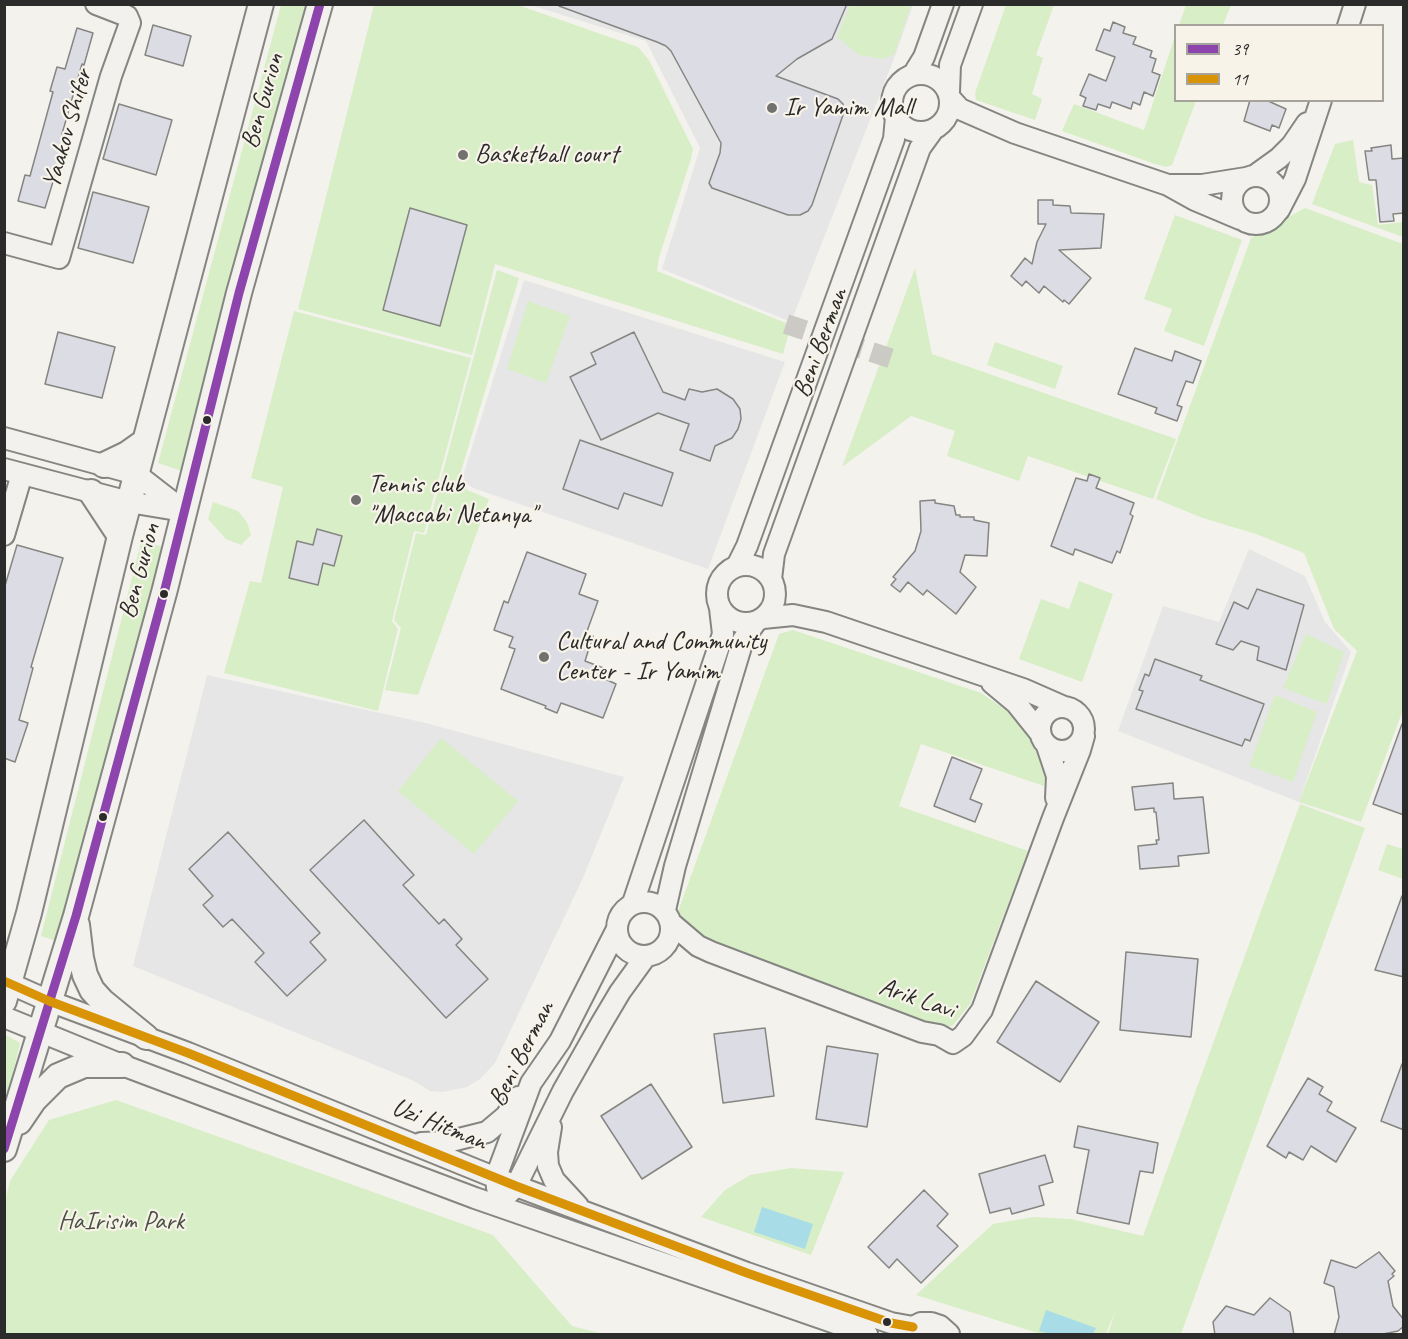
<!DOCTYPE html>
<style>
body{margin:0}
#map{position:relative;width:1408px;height:1339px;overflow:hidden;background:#f4f2ec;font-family:Caveat,sans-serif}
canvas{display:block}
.frame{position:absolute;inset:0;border:6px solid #2b2b2b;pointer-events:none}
.legend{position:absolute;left:1174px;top:24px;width:210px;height:78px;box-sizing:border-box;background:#f7f3e8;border:2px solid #a5a39c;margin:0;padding:8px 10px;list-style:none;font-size:18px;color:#2b2b2b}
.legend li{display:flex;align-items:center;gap:12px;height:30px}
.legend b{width:30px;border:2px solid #a5a39c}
</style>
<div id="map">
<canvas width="1408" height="1339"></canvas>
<div class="frame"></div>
<ul class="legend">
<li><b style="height:8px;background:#8e44ad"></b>39</li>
<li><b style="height:8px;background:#d89406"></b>11</li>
</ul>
</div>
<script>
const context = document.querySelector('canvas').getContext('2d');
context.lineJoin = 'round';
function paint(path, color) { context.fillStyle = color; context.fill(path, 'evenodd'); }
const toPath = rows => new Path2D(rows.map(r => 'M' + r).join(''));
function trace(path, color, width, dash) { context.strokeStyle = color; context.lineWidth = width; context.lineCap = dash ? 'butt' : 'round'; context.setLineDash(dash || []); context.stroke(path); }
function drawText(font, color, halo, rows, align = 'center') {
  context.font = font + ' Caveat,sans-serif'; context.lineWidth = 4.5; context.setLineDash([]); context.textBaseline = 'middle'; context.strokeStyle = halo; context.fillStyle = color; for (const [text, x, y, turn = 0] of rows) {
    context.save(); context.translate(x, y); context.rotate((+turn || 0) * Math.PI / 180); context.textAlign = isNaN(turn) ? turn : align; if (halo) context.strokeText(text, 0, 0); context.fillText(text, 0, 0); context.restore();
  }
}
const built = toPath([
 [530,5,913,5,895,56,791,322,662,269,700,148,646,41],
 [524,280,785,362,708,569,473,488,466,483,463,476],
 [1249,549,1305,576,1325,622,1351,652,1299,802,1118,731,1163,606,1219,622],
 [207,675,426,723,624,777,583,878,495,1063,480,1079,467,1087,443,1092,430,1091,414,1081,133,966]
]);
const green = toPath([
 [515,4,638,47,649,60,693,149,691,159,659,257,657,271,791,325,783,354,495,264,472,355,298,309,374,5],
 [281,5,308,5,185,472,158,463],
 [850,5,911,5,894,55,882,59,859,55,837,37],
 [1006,5,1054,5,1036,55,1043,58,1032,94,1042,99,1035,120,976,100,975,93],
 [1186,5,1186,4,1231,5,1223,25,1179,25],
 [1175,36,1176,100,1196,101,1172,165,1166,167,1155,164,1062,131,1074,104,1144,130],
 [1353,140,1359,182,1372,185,1378,225,1403,222,1403,237,1312,204,1335,144],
 [1305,208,1403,244,1403,710,1361,822,1299,802,1357,651,1334,629,1304,553,1256,534,1203,518,1156,499,1251,238],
 [1175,215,1242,240,1204,346,1164,331,1172,309,1144,299],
 [915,268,932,354,1176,439,1153,499,1028,456,1019,481,947,456,955,431,911,416,842,467],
 [497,270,519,278,459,478,467,490,489,499,418,695,385,690,401,628,394,620,416,533,426,535],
 [528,301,570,316,546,383,507,369],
 [294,311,471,358,424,533,414,531,392,621,398,629,378,711,224,673,250,581,261,583,283,487,251,478],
 [995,342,1063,366,1055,389,987,365],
 [213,502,238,511,247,522,251,535,241,545,226,539,208,519],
 [141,542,166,547,66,944,41,936],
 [1079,581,1113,594,1082,682,1019,659,1041,599,1069,609],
 [793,630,981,693,1015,716,1039,746,1045,776,1044,786,921,744,899,806,1028,851,970,1004,953,1025,936,1034,672,928,779,634],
 [1306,634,1344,652,1327,704,1283,688],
 [1275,695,1317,712,1293,782,1249,766],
 [441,738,518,801,474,854,398,791],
 [1300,804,1365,828,1181,1334,1108,1334,1116,1309,1106,1334,1041,1334,916,1295,993,1224,1033,1217,1071,1219,1143,1236],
 [1387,844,1403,849,1403,879,1378,870],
 [6,1035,20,1043,5,1108,4,1040],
 [116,1100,493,1235,572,1326,603,1334,5,1334,4,1205,10,1181,49,1120],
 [791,1168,844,1172,811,1255,701,1217,725,1190,750,1175]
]);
const water = toPath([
 [762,1207,813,1224,805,1249,754,1232],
 [1046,1310,1096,1328,1093,1334,1050,1334,1039,1331]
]);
const building = toPath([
 [559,4,847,4,832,39,797,59,776,76,838,99,843,104,844,112,812,205,808,211,800,215,788,215,712,188,709,183,720,153,721,143,671,51,666,46,657,42,559,6,559,4],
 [1113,22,1125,27,1123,33,1136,37,1133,44,1152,51,1150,57,1156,59,1152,72,1160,75,1153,96,1144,92,1140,105,1133,102,1131,109,1112,102,1110,108,1098,104,1096,110,1083,106,1086,98,1080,95,1089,74,1106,81,1115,57,1096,50,1104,29,1110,31,1113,22],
 [153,25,191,36,183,66,145,55,153,25],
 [77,28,93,33,84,65,82,64,62,134,67,136,45,208,18,201,25,175,30,176,53,92,50,91,57,67,65,69,77,28],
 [1250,100,1266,100,1286,109,1279,128,1272,125,1270,131,1244,121,1250,100],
 [119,104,172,120,156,175,103,159,119,104],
 [1391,145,1392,159,1404,158,1404,213,1393,214,1394,221,1380,222,1376,180,1369,180,1365,151,1372,151,1371,148,1391,145],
 [93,192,149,207,133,263,78,248,93,192],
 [1038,200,1053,200,1053,205,1070,206,1071,213,1104,214,1101,248,1059,250,1091,278,1069,304,1064,300,1063,302,1044,286,1039,293,1026,281,1022,286,1011,276,1025,258,1032,264,1037,242,1046,224,1038,224,1038,200],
 [410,208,467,225,440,326,383,310,410,208],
 [58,332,115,347,102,398,45,384,58,332],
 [634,332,663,392,685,400,689,389,702,392,717,389,733,399,740,409,741,419,738,429,732,438,715,446,710,461,680,450,689,424,658,413,601,440,570,377,596,364,591,353,634,332],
 [1135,348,1172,361,1175,351,1201,361,1193,383,1186,381,1177,405,1182,407,1177,421,1155,413,1157,408,1118,394,1135,348],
 [580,440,673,473,662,506,624,493,618,509,563,489,580,440],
 [1089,474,1100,478,1096,488,1134,503,1130,514,1133,516,1120,553,1117,551,1112,563,1075,549,1073,555,1051,546,1076,478,1087,481,1089,474],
 [935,500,935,503,954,506,956,515,960,515,960,517,974,517,974,520,989,523,987,556,965,555,960,572,976,587,956,614,927,590,923,595,908,582,900,592,891,585,896,579,893,577,915,551,921,531,920,501,935,500],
 [317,529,342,536,334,566,323,563,318,585,289,578,297,541,313,545,317,529],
 [17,545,63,558,31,667,33,668,19,720,28,723,15,762,4,758,4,589,17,545],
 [527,552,586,574,579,594,598,601,586,634,593,636,585,661,606,669,603,678,616,684,603,718,561,703,557,713,545,708,546,706,501,689,515,649,509,647,513,637,494,630,504,601,508,603,527,552],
 [1257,589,1304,605,1286,670,1257,660,1259,647,1241,641,1233,650,1216,644,1234,602,1248,609,1257,589],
 [1155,659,1202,676,1200,680,1264,704,1250,741,1245,739,1242,746,1136,709,1143,691,1139,690,1145,674,1149,676,1155,659],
 [1402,724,1404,724,1404,815,1373,804,1402,724],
 [952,757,982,769,970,799,982,804,975,822,934,806,952,757],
 [1173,783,1174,799,1203,797,1209,853,1178,856,1179,866,1140,869,1138,846,1157,844,1156,840,1159,840,1156,812,1154,812,1154,808,1135,810,1132,787,1173,783],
 [364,820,414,875,403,885,439,924,444,919,462,939,456,945,488,979,446,1018,310,870,364,820],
 [228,832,320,933,310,942,326,960,287,996,255,962,264,953,232,919,223,927,203,905,213,896,189,869,228,832],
 [1402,896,1404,896,1404,977,1375,970,1402,896],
 [1126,952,1198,959,1191,1037,1120,1030,1126,952],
 [1036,981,1099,1022,1060,1082,997,1042,1036,981],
 [765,1028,774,1096,723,1103,714,1034,765,1028],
 [827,1046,878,1054,867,1127,816,1119,827,1046],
 [1402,1064,1404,1065,1404,1130,1381,1121,1402,1064],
 [1308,1078,1323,1087,1319,1094,1332,1102,1327,1111,1356,1128,1336,1162,1311,1146,1303,1160,1289,1152,1286,1158,1267,1146,1308,1078],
 [651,1084,692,1147,642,1179,601,1116,651,1084],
 [1078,1126,1158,1143,1153,1173,1140,1171,1129,1224,1077,1213,1089,1150,1074,1147,1078,1126],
 [1045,1155,1053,1182,1039,1186,1044,1205,1012,1214,1010,1208,990,1213,979,1174,1045,1155],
 [924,1190,948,1214,937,1226,958,1246,921,1283,897,1259,889,1268,868,1247,924,1190],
 [1379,1252,1395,1271,1392,1274,1394,1276,1388,1281,1393,1306,1404,1320,1404,1326,1398,1331,1378,1335,1334,1335,1339,1317,1334,1287,1324,1283,1331,1260,1356,1268,1379,1252],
 [1270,1298,1290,1312,1294,1335,1215,1335,1213,1322,1226,1306,1254,1315,1270,1298]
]);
const minorTunnel = toPath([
 [786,324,893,359]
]);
const minor = toPath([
 [1348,26,1355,4],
 '892 103a29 29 0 1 1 58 0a29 29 0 1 1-58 0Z',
 [913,75,924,57,943,4],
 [949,92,950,65,972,4],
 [950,98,960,109,1015,133,1168,185,1195,200,1240,219],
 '1232 200a24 24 0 1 1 48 0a24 24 0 1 1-48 0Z',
 [1254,176,1279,158,1292,145,1307,123],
 [1171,185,1202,185,1246,178],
 [1279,210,1295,179,1321,100],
 [4,243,59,258,111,76,130,23,127,16,96,4],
 [4,438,136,474,185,512],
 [4,469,129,502,183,511],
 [4,535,22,474],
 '717 594a29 29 0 1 1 58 0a29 29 0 1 1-58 0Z',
 [737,566,747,546,894,139,896,117],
 [771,579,774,554,920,148,933,130],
 [763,618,793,615,826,622,1023,689,1064,707],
 [992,683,1016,703,1040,733],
 '1040 729a22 22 0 1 1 44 0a22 22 0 1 1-44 0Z',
 [1047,746,1057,776,1056,798],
 '617 929a27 27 0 1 1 54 0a27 27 0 1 1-54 0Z',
 [633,903,723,634,720,608],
 [665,910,675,866,743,640,755,623],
 [671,923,698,946,711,952,922,1032,939,1035,953,1043,963,1036,982,1010,1053,818,1080,750,1084,736],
 [4,981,49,1001,188,1053,516,1186,747,1273,891,1323,913,1327],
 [4,1017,122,1065,475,1198,867,1334],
 [551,1127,547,1152,548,1166,554,1180,578,1206],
 [421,1143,447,1142,487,1132,506,1116,518,1097],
 [497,1188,496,1177,531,1083,560,1041,617,929],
 [507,1195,516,1186,563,1091,601,1024,620,992,646,956],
 [905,1334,913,1327,921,1323,931,1323,940,1326,949,1334]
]);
const major = toPath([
 [104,465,127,454,144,442],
 [91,492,120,536],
 [77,925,81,958,85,975,92,990,102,1001,146,1037],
 [4,1001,29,913,120,536,261,4],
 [19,1122,34,1100,58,1076,84,1065,122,1065],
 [4,1149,76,916,165,589,239,293,320,4]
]);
const bus1 = toPath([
 [4,1149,76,916,165,589,239,293,320,4]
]);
const bus2 = toPath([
 [4,981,49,1001,188,1053,516,1186,747,1273,891,1323,913,1327]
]);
const markers = [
 [772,108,6,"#71716f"],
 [463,155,6,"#71716f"],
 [207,420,5,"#2b2b2b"],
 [356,500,6,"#71716f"],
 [164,594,5,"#2b2b2b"],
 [544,657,6,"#71716f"],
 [103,817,5,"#2b2b2b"],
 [887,1322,5,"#2b2b2b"]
];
const streetNames = [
 ["Ben Gurion",263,101,-74],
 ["Yaakov Shifer",68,129,-74],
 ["Beni Berman",821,343,-70],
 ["Ben Gurion",140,571,-75],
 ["Arik Lavi",917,999,19],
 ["Beni Berman",522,1054,-63],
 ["Uzi Hitman",439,1125,22]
];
const poiNames = [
 ["Ir Yamim Mall",784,108],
 ["Basketball court",475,155],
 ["Tennis club",368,485],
 ["\"Maccabi Netanya\"",368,515],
 ["Cultural and Community",556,642],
 ["Center - Ir Yamim",556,672]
];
const parkNames = [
 ["HaIrisim Park",121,1222]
];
paint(built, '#e7e6e7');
paint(green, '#d7eec7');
paint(water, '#a8dde7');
paint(building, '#dcdde4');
trace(building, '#858582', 1.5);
trace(minorTunnel, '#cccac5', 20, [20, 10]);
trace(minor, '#858582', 24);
trace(major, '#858582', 28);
trace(minor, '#f2f1ed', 20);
trace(major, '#f2f1ed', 24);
trace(bus1, '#8e44ad', 9);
trace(bus2, '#d89406', 9);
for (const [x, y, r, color] of markers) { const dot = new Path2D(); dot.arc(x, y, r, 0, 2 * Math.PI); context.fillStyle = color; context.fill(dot); trace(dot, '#f7f3e8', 2); }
drawText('26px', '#2b2b2b', '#f7f3e8', streetNames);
drawText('26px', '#2b2b2b', '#f7f3e8', poiNames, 'left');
drawText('26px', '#495144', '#f7f3e8', parkNames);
</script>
